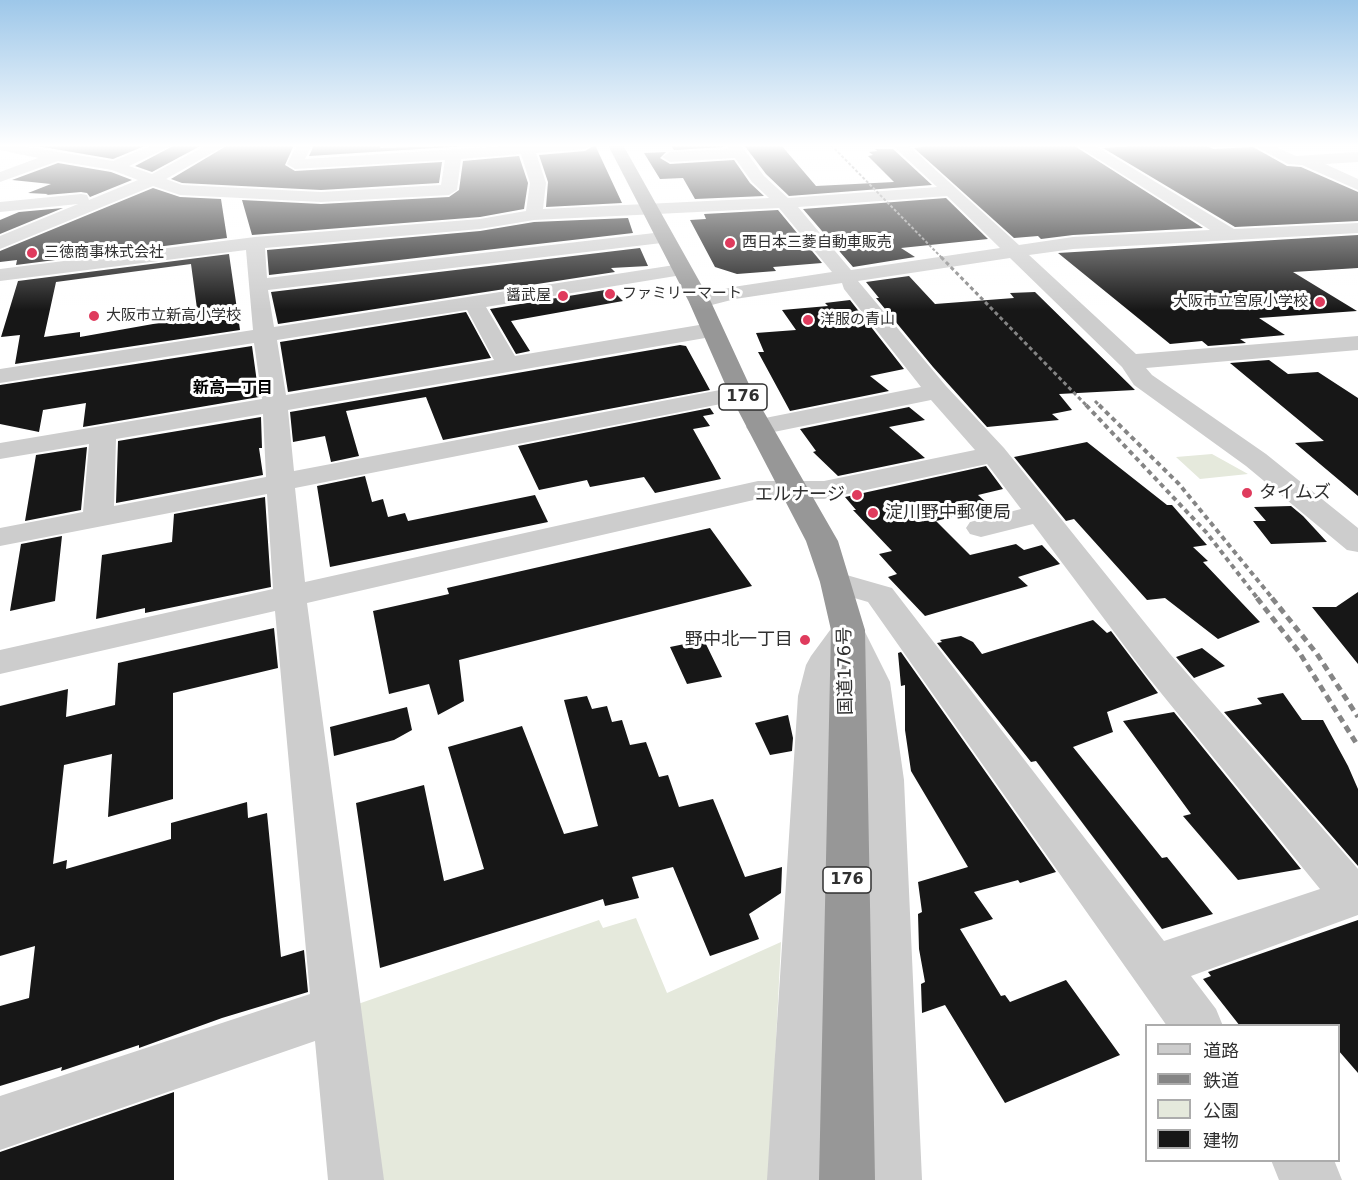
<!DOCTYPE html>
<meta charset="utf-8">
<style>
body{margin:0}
#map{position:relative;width:1358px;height:1180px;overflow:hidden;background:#fff;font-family:"DejaVu Sans","Noto Sans JP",sans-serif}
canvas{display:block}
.legend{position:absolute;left:1145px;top:1024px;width:195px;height:138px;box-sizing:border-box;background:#fff;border:2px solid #acacac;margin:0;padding:8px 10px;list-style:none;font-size:18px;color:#303030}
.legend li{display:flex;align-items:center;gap:12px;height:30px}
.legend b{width:30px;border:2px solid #acacac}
</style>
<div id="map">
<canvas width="1358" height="1180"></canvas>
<ul class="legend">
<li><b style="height:8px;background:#cdcdcd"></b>道路</li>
<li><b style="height:8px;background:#858585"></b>鉄道</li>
<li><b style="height:16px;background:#e5e9dc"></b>公園</li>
<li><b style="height:16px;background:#171717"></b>建物</li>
</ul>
</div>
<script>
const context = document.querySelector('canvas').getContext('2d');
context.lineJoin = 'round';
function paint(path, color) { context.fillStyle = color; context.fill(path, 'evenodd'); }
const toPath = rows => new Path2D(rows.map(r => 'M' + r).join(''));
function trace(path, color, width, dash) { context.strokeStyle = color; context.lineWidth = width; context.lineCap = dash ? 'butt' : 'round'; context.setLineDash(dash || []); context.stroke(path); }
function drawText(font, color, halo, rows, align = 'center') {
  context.font = font + ' "DejaVu Sans","Noto Sans JP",sans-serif'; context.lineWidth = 6; context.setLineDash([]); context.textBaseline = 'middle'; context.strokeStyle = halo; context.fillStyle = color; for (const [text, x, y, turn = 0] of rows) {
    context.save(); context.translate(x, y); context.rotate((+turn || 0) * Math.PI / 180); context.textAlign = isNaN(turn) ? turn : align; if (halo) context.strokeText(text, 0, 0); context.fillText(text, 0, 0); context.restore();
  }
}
const green = toPath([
 [1212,454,1248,474,1200,479,1176,457],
 [636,918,667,993,781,942,769,1180,381,1180,358,1004,599,920,603,928]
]);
const building = toPath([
 [31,145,147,145,113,159],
 [175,145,202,145,152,172,135,166],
 [228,145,294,145,285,165,295,171,442,162,439,183,321,190,182,183,171,179],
 [314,145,381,146,380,148,482,145,309,156],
 [595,145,622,203,546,207,548,182,539,155,585,151],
 [671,145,721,145,724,147,674,150],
 [744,145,781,145,816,186,894,182,868,156,873,155,869,152,877,151,875,149,893,149,932,185,789,196,766,174],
 [921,145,1073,145,1203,228,1073,235,1041,239,1038,236,1014,238,914,148,923,147],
 [1148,145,1204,145,1213,149,1253,147,1287,166,1301,167,1358,192,1358,221,1235,227,1103,148],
 [666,152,660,158,670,164,734,160,750,183,764,196,695,199,683,178,660,179,644,153],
 [519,156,528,183,524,209,480,217,252,235,242,200,321,204,449,197,459,190,463,161],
 [58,163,111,172,132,180,90,197,87,193,81,192,46,195,48,194,28,193,51,184,12,180],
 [153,188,180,197,221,199,227,238,16,265,17,260,0,262,0,251],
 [946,198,988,239,901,248,915,257,853,267,803,209],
 [63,208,0,234,0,220,19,212],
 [778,210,822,263,773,267,776,271,737,274,715,267,690,220,706,219,704,214],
 [628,218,633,233,269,275,267,250,480,231,534,222],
 [1358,235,1358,268,1293,272,1357,311,1259,318,1285,335,1240,339,1246,343,1208,346,1202,341,1170,344,1058,253],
 [640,248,648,266,611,268,615,272,278,324,271,292],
 [229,254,240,330,15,364,20,335,1,337,18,281],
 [191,264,198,316,80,337,80,332,44,337,56,282],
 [909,276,935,304,1014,298,1010,293,1035,292,1135,390,1059,394,1072,410,1052,414,1059,420,987,427,933,367,876,298,879,298,866,282],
 [611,289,623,301,511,321,530,351,516,354,490,309],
 [850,300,904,369,870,376,889,391,790,411,758,352,764,352,756,333,796,330,782,310,828,306,825,303],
 [466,312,491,358,288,392,280,342],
 [680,345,686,346,710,390,443,440,426,397,346,411,359,456,331,462,325,436,293,442,290,412],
 [252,346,259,397,83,427,86,403,43,410,39,432,0,424,0,385],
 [1269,360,1288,374,1318,372,1358,398,1358,496,1295,443,1324,441,1230,363],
 [909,407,925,420,889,427,925,458,838,476,813,452,816,451,800,429],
 [710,408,714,414,703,416,710,426,693,429,721,479,655,493,644,477,590,487,587,480,539,490,518,446],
 [261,417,262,448,259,448,263,475,116,503,118,441],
 [1087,442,1167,505,1172,505,1207,545,1193,547,1208,561,1203,562,1260,622,1218,639,1165,598,1147,600,1074,519,1066,521,1014,457],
 [87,447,81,510,25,521,36,455],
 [986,466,1003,489,978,495,991,507,936,521,970,555,1016,544,1024,550,1042,545,1060,564,1018,577,1028,586,925,616,888,577,897,574,879,554,892,551,853,510,856,510,845,497],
 [365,476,372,502,383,499,388,517,405,513,408,521,535,495,548,522,330,567,317,486],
 [265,497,271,587,145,613,145,608,96,619,102,555,172,542,174,514],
 [1291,506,1303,516,1327,542,1271,544,1253,521,1266,521,1254,507],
 [710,528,752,586,459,660,464,701,438,715,429,684,389,694,373,611,449,594,447,588],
 [62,536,55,601,10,611,21,544],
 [1358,592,1358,664,1312,607,1336,607],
 [1093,620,1107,633,1111,631,1158,693,1107,712,1113,732,1073,747,1162,858,1167,857,1213,914,1162,929,1036,761,1031,762,937,643,942,642,940,640,961,636,973,642,982,654],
 [274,628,278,668,173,693,173,799,108,817,112,754,64,765,53,864,67,860,66,869,171,839,171,823,247,802,248,818,267,813,281,957,304,950,308,992,222,1018,139,1048,139,1045,61,1071,62,1067,0,1086,0,1006,29,998,35,946,0,956,0,706,68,689,66,717,115,705,118,663],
 [704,640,722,677,687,684,670,647],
 [1202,648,1225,666,1194,678,1176,657],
 [901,652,1056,872,1020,883,1018,880,974,892,993,919,960,929,1001,996,1005,995,1010,1002,1066,980,1120,1055,1005,1103,945,1005,922,1013,921,984,925,982,919,949,918,914,922,912,918,882,968,867,911,771,905,730,905,685,901,686,898,653],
 [1283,693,1302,720,1323,720,1348,766,1358,789,1358,866,1224,712,1262,704,1257,698],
 [587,696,592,709,607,706,612,722,622,720,630,745,646,742,659,777,668,775,679,807,713,799,745,877,782,867,781,893,749,914,759,939,710,956,673,867,632,877,639,898,605,906,603,899,380,968,356,803,424,785,444,881,484,869,448,747,522,726,564,834,598,826,564,700],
 [407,707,412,730,394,740,334,756,330,727],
 [1174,712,1301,869,1238,880,1183,816,1191,814,1123,721],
 [788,715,793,738,792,751,770,755,755,723],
 [1358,920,1358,1073,1338,1050,1338,1026,1240,1026,1203,979,1211,976,1208,972],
 [174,1092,174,1180,0,1180,0,1152]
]);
const minor = toPath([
 [16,145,113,161,153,145,173,145,129,166,152,174,207,145,226,145,166,179,182,185,321,192,441,185,445,160,295,169,287,164,297,145,312,145,305,159,519,145,592,145,585,149,536,153,546,183,543,209,769,198,752,182,735,158,670,162,662,157,670,152,728,149,726,145,741,145,764,176,788,198,937,187,892,145,908,145,1019,245,1073,237,1210,230,1076,145,1094,145,1234,229,1358,223,1358,233,1073,249,1029,255,1136,354,1358,336,1358,350,1146,368,1152,375,1266,454,1358,528,1358,552,1347,550,1246,466,1134,385,1122,367,1010,258,858,281,946,386,1004,448,1170,654,1358,869,1358,915,1191,976,1216,1009,1223,1026,1167,1026,868,602,824,589,820,582,824,575,836,572,892,588,1164,941,1320,889,1144,672,1033,524,981,537,970,534,966,528,970,522,1021,509,987,464,824,499,758,499,307,603,384,1180,328,1180,315,1041,0,1150,0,1096,310,994,275,611,0,674,0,650,273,589,267,494,0,546,0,528,83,512,89,444,0,459,0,443,262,399,254,343,0,383,0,369,253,330,246,250,0,281,0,269,255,237,480,219,526,211,530,183,521,154,461,159,457,190,449,195,321,202,180,195,153,186,0,249,0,236,78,204,0,212,0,202,81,194,87,195,89,200,138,180,112,170,58,161,0,182,0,172,38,158,0,150,0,145,16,145],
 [947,196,1000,248,851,270,798,207,947,196],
 [779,208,832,272,733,287,692,297,689,302,692,307,700,308,735,299,842,283,844,289,921,387,750,421,746,427,750,433,759,435,931,400,975,450,824,481,758,481,305,582,295,488,741,400,750,398,753,393,750,388,741,386,294,471,288,410,711,337,719,335,722,330,719,325,711,323,515,356,486,307,688,274,691,270,688,266,681,264,274,327,268,290,670,242,672,238,670,234,663,232,267,278,265,248,480,229,534,220,779,208],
 [467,310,494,360,286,395,277,340,467,310],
 [263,414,266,477,114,506,116,439,263,414],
 [1253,145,1272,145,1296,156,1358,152,1358,162,1325,164,1358,179,1358,190,1302,165,1288,164,1253,145],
 [848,619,860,622,890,682,904,780,922,1180,866,1180,864,780,854,682,845,662,836,696,823,1180,767,1180,798,696,806,665,811,656,836,622,848,619],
 [1271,1160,1334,1160,1342,1180,1279,1180,1271,1160]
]);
const highway = toPath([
 [608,145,623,145,711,302,753,393,838,541,865,630,875,1180,819,1180,831,630,820,582,806,541,729,393,689,302,608,145]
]);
const railFar3 = toPath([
 [831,145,943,259]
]);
const railFar2 = toPath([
 [941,257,1087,406],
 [1095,401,1100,406]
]);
const railFar1 = toPath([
 [1086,405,1206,532,1258,599],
 [1099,405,1179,484,1273,599]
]);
const rail = toPath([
 [1257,598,1299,652,1358,746],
 [1272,598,1317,654,1358,717]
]);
const markers = [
 [730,243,6,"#df3b5d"],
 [32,253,6,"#df3b5d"],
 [610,294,6,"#df3b5d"],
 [563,296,6,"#df3b5d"],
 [1320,302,6,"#df3b5d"],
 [94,316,6,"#df3b5d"],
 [808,320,6,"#df3b5d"],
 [1247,493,6,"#df3b5d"],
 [857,495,6,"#df3b5d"],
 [873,513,6,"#df3b5d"],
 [805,640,6,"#df3b5d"]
];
const farPoinames = [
 ["西日本三菱自動車販売",742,243],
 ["三徳商事株式会社",44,253],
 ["ファミリーマート",622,294],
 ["醤武屋",551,296,"right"],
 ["大阪市立宮原小学校",1308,302,"right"],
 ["大阪市立新高小学校",106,316],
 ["洋服の青山",820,320]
];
const farNeighbourhoodnames = [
 ["新高一丁目",233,389]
];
const shields = [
 [743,397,48],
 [847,880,48]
];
const shieldNames = [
 ["176",743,397],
 ["176",847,880]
];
const poiNames = [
 ["タイムズ",1259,493],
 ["エルナージ",845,495,"right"],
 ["淀川野中郵便局",885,513],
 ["野中北一丁目",793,640,"right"]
];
const streetNames = [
 ["国道176号",846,671,-91]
];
paint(green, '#e5e9dc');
paint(building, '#171717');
paint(minor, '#cdcdcd');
paint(highway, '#979797');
trace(railFar3, '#858585', 2, [3, 2]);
trace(railFar2, '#858585', 3, [4, 3]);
trace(railFar1, '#858585', 4, [5, 4]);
trace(rail, '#858585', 5, [7, 5]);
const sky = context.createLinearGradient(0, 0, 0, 310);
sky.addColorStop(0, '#9dc7e9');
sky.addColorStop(0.47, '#fff');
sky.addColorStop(1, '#ffffff00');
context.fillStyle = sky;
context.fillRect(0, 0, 1358, 310);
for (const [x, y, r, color] of markers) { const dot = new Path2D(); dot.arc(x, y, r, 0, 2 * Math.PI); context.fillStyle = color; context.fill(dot); trace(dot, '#fff', 2); }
drawText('15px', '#303030', '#fff', farPoinames, 'left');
drawText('bold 16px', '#000', '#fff', farNeighbourhoodnames);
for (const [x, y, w] of shields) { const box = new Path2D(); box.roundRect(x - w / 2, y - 13, w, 26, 4.5); context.fillStyle = '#fff'; context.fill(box); trace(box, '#303030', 1.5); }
drawText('bold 16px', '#303030', null, shieldNames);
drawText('18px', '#303030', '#fff', poiNames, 'left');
drawText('18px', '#303030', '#fff', streetNames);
</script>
